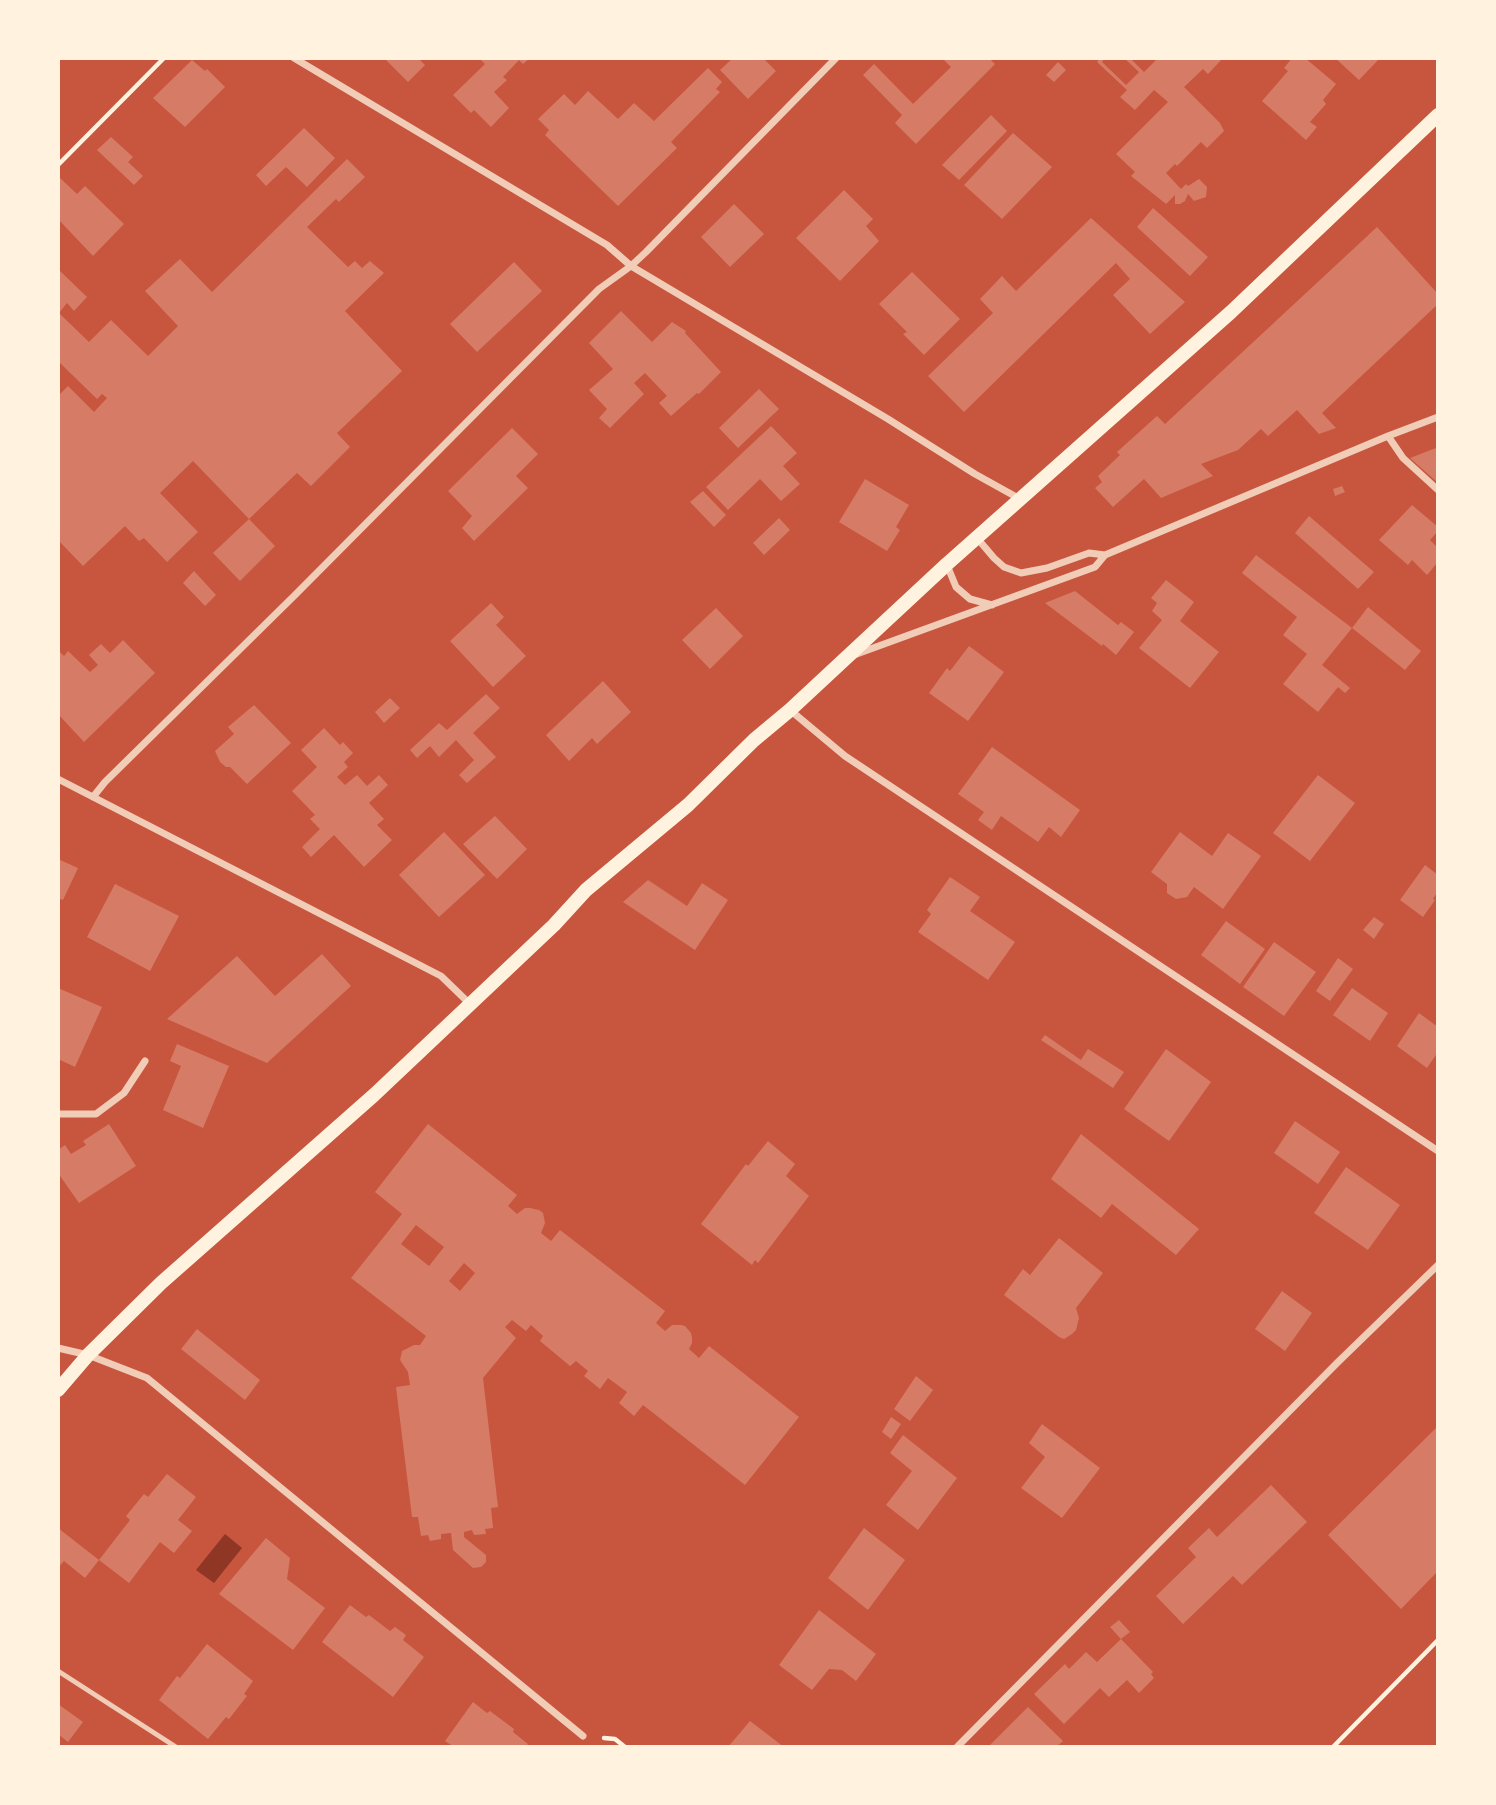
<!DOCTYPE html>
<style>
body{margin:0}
#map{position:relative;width:1496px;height:1805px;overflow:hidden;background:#c8553d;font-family:"Nunito Sans",sans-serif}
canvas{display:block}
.frame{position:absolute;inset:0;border:60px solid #fff3e0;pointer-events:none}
</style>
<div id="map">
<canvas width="1496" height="1805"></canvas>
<div class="frame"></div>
</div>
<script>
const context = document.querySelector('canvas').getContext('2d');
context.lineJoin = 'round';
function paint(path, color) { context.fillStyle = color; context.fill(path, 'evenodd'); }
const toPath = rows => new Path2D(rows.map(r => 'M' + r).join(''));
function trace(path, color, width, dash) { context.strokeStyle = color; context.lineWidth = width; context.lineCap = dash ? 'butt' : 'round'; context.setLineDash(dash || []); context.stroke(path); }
const water = toPath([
 [225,1534,242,1548,214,1583,196,1570]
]);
const building = toPath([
 [384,58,418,58,425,65,408,82],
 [479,58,530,58,523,64,519,60,503,77,507,80,494,92,509,108,491,127,474,110,471,113,453,95,485,64],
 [733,58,763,58,776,71,748,99,720,70],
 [942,58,989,58,995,64,916,144,895,123,902,115,863,75,874,64,913,104,951,67],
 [1100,58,1105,58,1102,62,1126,85,1139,72,1124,58,1130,58,1144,72,1156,60,1156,58,1223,58,1208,74,1203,69,1184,87,1220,123,1224,131,1207,148,1201,142,1177,166,1175,164,1166,173,1181,189,1186,184,1188,186,1199,179,1207,187,1206,197,1194,201,1188,194,1185,201,1180,204,1175,204,1175,195,1166,204,1131,176,1135,172,1116,154,1168,102,1154,90,1135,110,1120,97,1127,90,1097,62],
 [1292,58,1305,58,1336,84,1323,100,1326,104,1310,122,1317,127,1306,140,1262,101,1288,71,1284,68],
 [1335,58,1380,58,1359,80],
 [192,60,205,71,207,69,225,87,185,127,153,98],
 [1058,62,1066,70,1054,82,1046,75],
 [708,68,722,82,716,89,720,92,671,142,677,148,618,206,545,135,549,130,538,119,564,94,575,105,588,91,618,119,634,103,654,121],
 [991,115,1007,131,959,180,942,165],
 [304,128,335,158,307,187,286,167,266,186,256,175],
 [1013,133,1052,167,1002,219,964,185],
 [111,137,133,157,128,162,143,176,134,185,97,150],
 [347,159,365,177,339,202,336,199,307,227,348,267,355,261,362,268,370,261,384,273,345,311,402,371,337,433,350,447,311,486,297,473,249,519,193,461,160,493,198,532,167,562,144,538,139,541,125,526,83,566,58,540,58,396,68,386,94,412,107,398,102,394,97,399,58,361,58,269,87,297,74,311,67,303,59,313,89,342,111,320,148,356,178,326,145,291,180,259,212,292],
 [59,177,77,194,85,186,124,224,93,256,58,219,58,179],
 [844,190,873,219,866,226,879,241,840,281,796,238],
 [734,204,764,234,730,267,701,237],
 [1153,208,1208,257,1190,276,1137,227],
 [1091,218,1185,302,1150,334,1113,295,1130,279,1116,263,964,412,928,376,993,313,980,299,1002,276,1016,291],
 [1377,227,1438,294,1438,304,1322,413,1336,428,1319,434,1297,410,1268,436,1261,429,1238,450,1201,464,1213,476,1161,498,1144,479,1113,507,1095,488,1102,482,1098,476,1120,455,1117,452,1157,416,1165,424],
 [514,262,542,291,477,352,450,324],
 [912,272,960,319,924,355,903,334,907,332,879,304],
 [621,311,652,342,672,322,686,331,685,333,721,372,699,394,697,393,671,416,659,403,667,396,645,373,634,383,644,394,610,428,599,418,607,409,589,390,613,369,589,343],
 [759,389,779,409,738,448,719,428],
 [771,426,797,453,783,466,800,484,781,501,760,479,728,510,706,487],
 [512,428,538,454,516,476,528,488,474,541,462,528,472,516,448,491],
 [1436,448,1438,449,1438,483,1410,458],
 [865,479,909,505,896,527,900,530,887,551,839,522],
 [1342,486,1345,492,1335,496,1333,489],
 [703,491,726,515,714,527,690,502],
 [1412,505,1438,527,1438,531,1430,540,1438,548,1438,562,1427,575,1412,560,1408,565,1379,540],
 [1309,516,1374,572,1358,589,1295,533],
 [779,518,790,530,764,555,753,543],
 [249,519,275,546,240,581,213,553],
 [1256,555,1352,628,1322,665,1350,688,1345,693,1338,687,1318,712,1283,684,1307,654,1283,635,1297,617,1242,573],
 [194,571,216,595,205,606,183,583],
 [1166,580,1194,602,1180,621,1219,652,1190,688,1139,648,1162,620,1152,611,1157,603,1151,598],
 [1075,591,1118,625,1121,622,1134,632,1116,655,1103,644,1102,646,1045,603],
 [491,603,504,617,496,625,526,656,493,687,450,641],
 [1368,607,1421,651,1405,670,1352,628],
 [716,608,743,636,710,669,682,640],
 [123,640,155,673,84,742,58,714,58,650,64,656,68,651,90,672,98,665,89,655,101,644,110,653],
 [969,646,1004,672,968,721,929,693,947,668,950,671],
 [603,681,631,712,597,744,592,738,569,761,546,735],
 [486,694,500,708,473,733,496,757,467,783,459,775,474,760,456,740,439,757,430,746,417,758,410,750,439,723,447,730],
 [390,698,400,708,384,723,375,712],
 [254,705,291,743,247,784,230,767,226,767,220,762,215,751,234,734,228,727],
 [324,728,340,745,343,742,353,753,344,762,348,767,337,777,345,785,357,775,367,786,379,775,388,785,369,803,384,819,377,825,392,840,364,867,334,835,311,857,302,847,320,829,310,819,315,815,292,791,317,767,301,750],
 [992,747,1080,810,1061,837,1049,827,1038,842,1001,816,992,830,978,820,984,812,958,794],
 [1318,775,1355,803,1310,861,1273,833],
 [495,816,527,849,497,879,463,844],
 [444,832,485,875,439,917,399,875],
 [1180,832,1212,856,1228,833,1261,856,1223,909,1194,887,1187,897,1176,899,1167,893,1167,884,1151,872],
 [58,859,78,868,63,900,58,898],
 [1425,865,1438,875,1438,891,1433,899,1435,900,1423,917,1400,900],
 [950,877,980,897,970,911,1015,942,988,980,918,932,931,914,927,910],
 [648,880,687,906,702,883,728,900,695,950,623,902],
 [115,884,179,916,150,971,87,937],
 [1374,917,1384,924,1374,939,1363,930],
 [1226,921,1265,949,1240,984,1201,955],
 [1274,942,1316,972,1284,1016,1243,987],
 [322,954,351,986,267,1063,167,1019,237,956,275,996],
 [1338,958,1353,969,1330,1001,1316,991],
 [58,988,102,1007,75,1067,58,1059],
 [1352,988,1388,1013,1370,1041,1333,1015],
 [1419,1013,1438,1027,1438,1052,1427,1068,1397,1046],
 [1045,1035,1081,1060,1088,1049,1124,1072,1113,1088,1041,1040],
 [177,1044,229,1066,203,1128,163,1110,181,1066,170,1061],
 [1166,1049,1211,1082,1169,1141,1124,1109],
 [1295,1121,1340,1152,1318,1184,1274,1153],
 [109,1124,136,1166,79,1203,58,1173,58,1150,65,1145,71,1154,86,1145,83,1141],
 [428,1124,517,1195,508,1206,517,1214,525,1208,530,1208,539,1210,543,1213,545,1223,541,1233,551,1241,560,1230,665,1311,656,1323,665,1331,672,1325,681,1325,685,1326,691,1333,692,1338,692,1343,689,1349,699,1358,709,1346,799,1417,745,1485,643,1405,634,1416,619,1403,627,1392,608,1378,600,1389,584,1376,588,1371,576,1361,570,1366,540,1341,543,1336,531,1325,526,1331,512,1320,505,1327,516,1338,483,1378,498,1507,491,1508,493,1528,485,1529,486,1534,474,1535,472,1530,464,1532,464,1537,486,1555,486,1562,481,1567,473,1568,453,1550,451,1533,441,1534,441,1539,430,1541,428,1535,421,1536,418,1517,412,1517,396,1387,410,1385,408,1372,400,1360,402,1351,414,1345,420,1345,426,1336,351,1278,402,1214,375,1192],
 [416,1225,444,1247,429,1266,401,1244],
 [464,1263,475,1273,460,1291,449,1281],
 [1081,1134,1199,1229,1176,1255,1112,1204,1101,1218,1051,1179],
 [768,1141,795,1164,786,1176,809,1196,758,1263,755,1260,752,1265,701,1224,746,1164,748,1166],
 [1346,1167,1400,1205,1368,1250,1314,1213],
 [1059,1238,1103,1273,1076,1308,1079,1318,1076,1330,1072,1334,1064,1339,1059,1337,1004,1295,1023,1269,1030,1275],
 [1282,1291,1312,1313,1285,1351,1255,1329],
 [197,1329,260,1380,245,1400,181,1349],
 [916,1376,933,1390,910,1421,894,1409],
 [891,1417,901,1424,891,1439,882,1432],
 [1042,1424,1100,1468,1062,1518,1021,1488,1045,1457,1029,1443],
 [1438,1426,1438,1571,1401,1609,1328,1535],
 [903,1435,957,1478,918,1530,886,1505,912,1471,890,1453],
 [167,1474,196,1497,178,1520,192,1531,174,1553,160,1542,129,1583,99,1560,130,1520,126,1516,144,1494,148,1497],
 [1271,1485,1307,1522,1242,1585,1233,1576,1183,1624,1156,1596,1196,1557,1188,1548,1209,1528,1217,1537],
 [58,1528,99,1560,85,1578,64,1561,58,1568],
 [864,1528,905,1560,868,1610,828,1578],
 [266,1538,290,1558,287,1579,325,1608,293,1650,219,1594],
 [350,1605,366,1617,369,1615,390,1631,395,1627,406,1635,403,1640,424,1657,393,1697,322,1642],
 [819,1610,876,1654,856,1681,842,1670,829,1669,812,1690,779,1665],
 [1119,1620,1130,1632,1121,1639,1110,1627],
 [1121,1639,1153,1672,1151,1674,1154,1678,1139,1693,1127,1680,1109,1697,1100,1688,1064,1724,1034,1694,1065,1664,1069,1669,1086,1652,1097,1662],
 [207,1644,253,1681,244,1694,247,1696,229,1719,226,1717,208,1739,159,1700,177,1676,180,1678],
 [473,1702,487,1713,490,1711,514,1729,513,1732,528,1744,526,1747,454,1747,445,1741],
 [58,1704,83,1722,68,1742,58,1734],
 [1028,1707,1063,1741,1056,1747,988,1747],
 [750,1721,784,1747,728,1747]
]);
const path = toPath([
 [58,165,164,58],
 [604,1738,615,1739,625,1747],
 [1333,1747,1438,1640]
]);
const service = toPath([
 [58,1671,176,1747]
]);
const minor = toPath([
 [294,58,607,245,631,266,888,419,975,474,1020,499],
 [1388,436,1403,458,1438,490],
 [977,538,994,558,1004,567,1021,573,1047,568,1089,553,1105,555],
 [947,565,956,587,970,599,992,605],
 [854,655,1095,567,1105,555,1388,436,1438,417],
 [790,710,845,756,1438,1151],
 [58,779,441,976,470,1004],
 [93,797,105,782,295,595,599,289,631,266,646,252,836,58],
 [58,1114,96,1114,124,1093,145,1061],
 [58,1348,88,1355,147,1378,583,1736],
 [957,1747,1337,1363,1438,1265]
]);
const secondary = toPath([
 [58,1390,88,1355,161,1283,374,1095,554,925,586,890,688,805,754,740,790,710,947,564,1231,312,1438,115]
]);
paint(water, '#8f3625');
paint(building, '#d67c66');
trace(path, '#fff3e0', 4.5);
trace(service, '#f1ccb7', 5);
trace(minor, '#f1ccb7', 7);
trace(secondary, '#fff3e0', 14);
</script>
